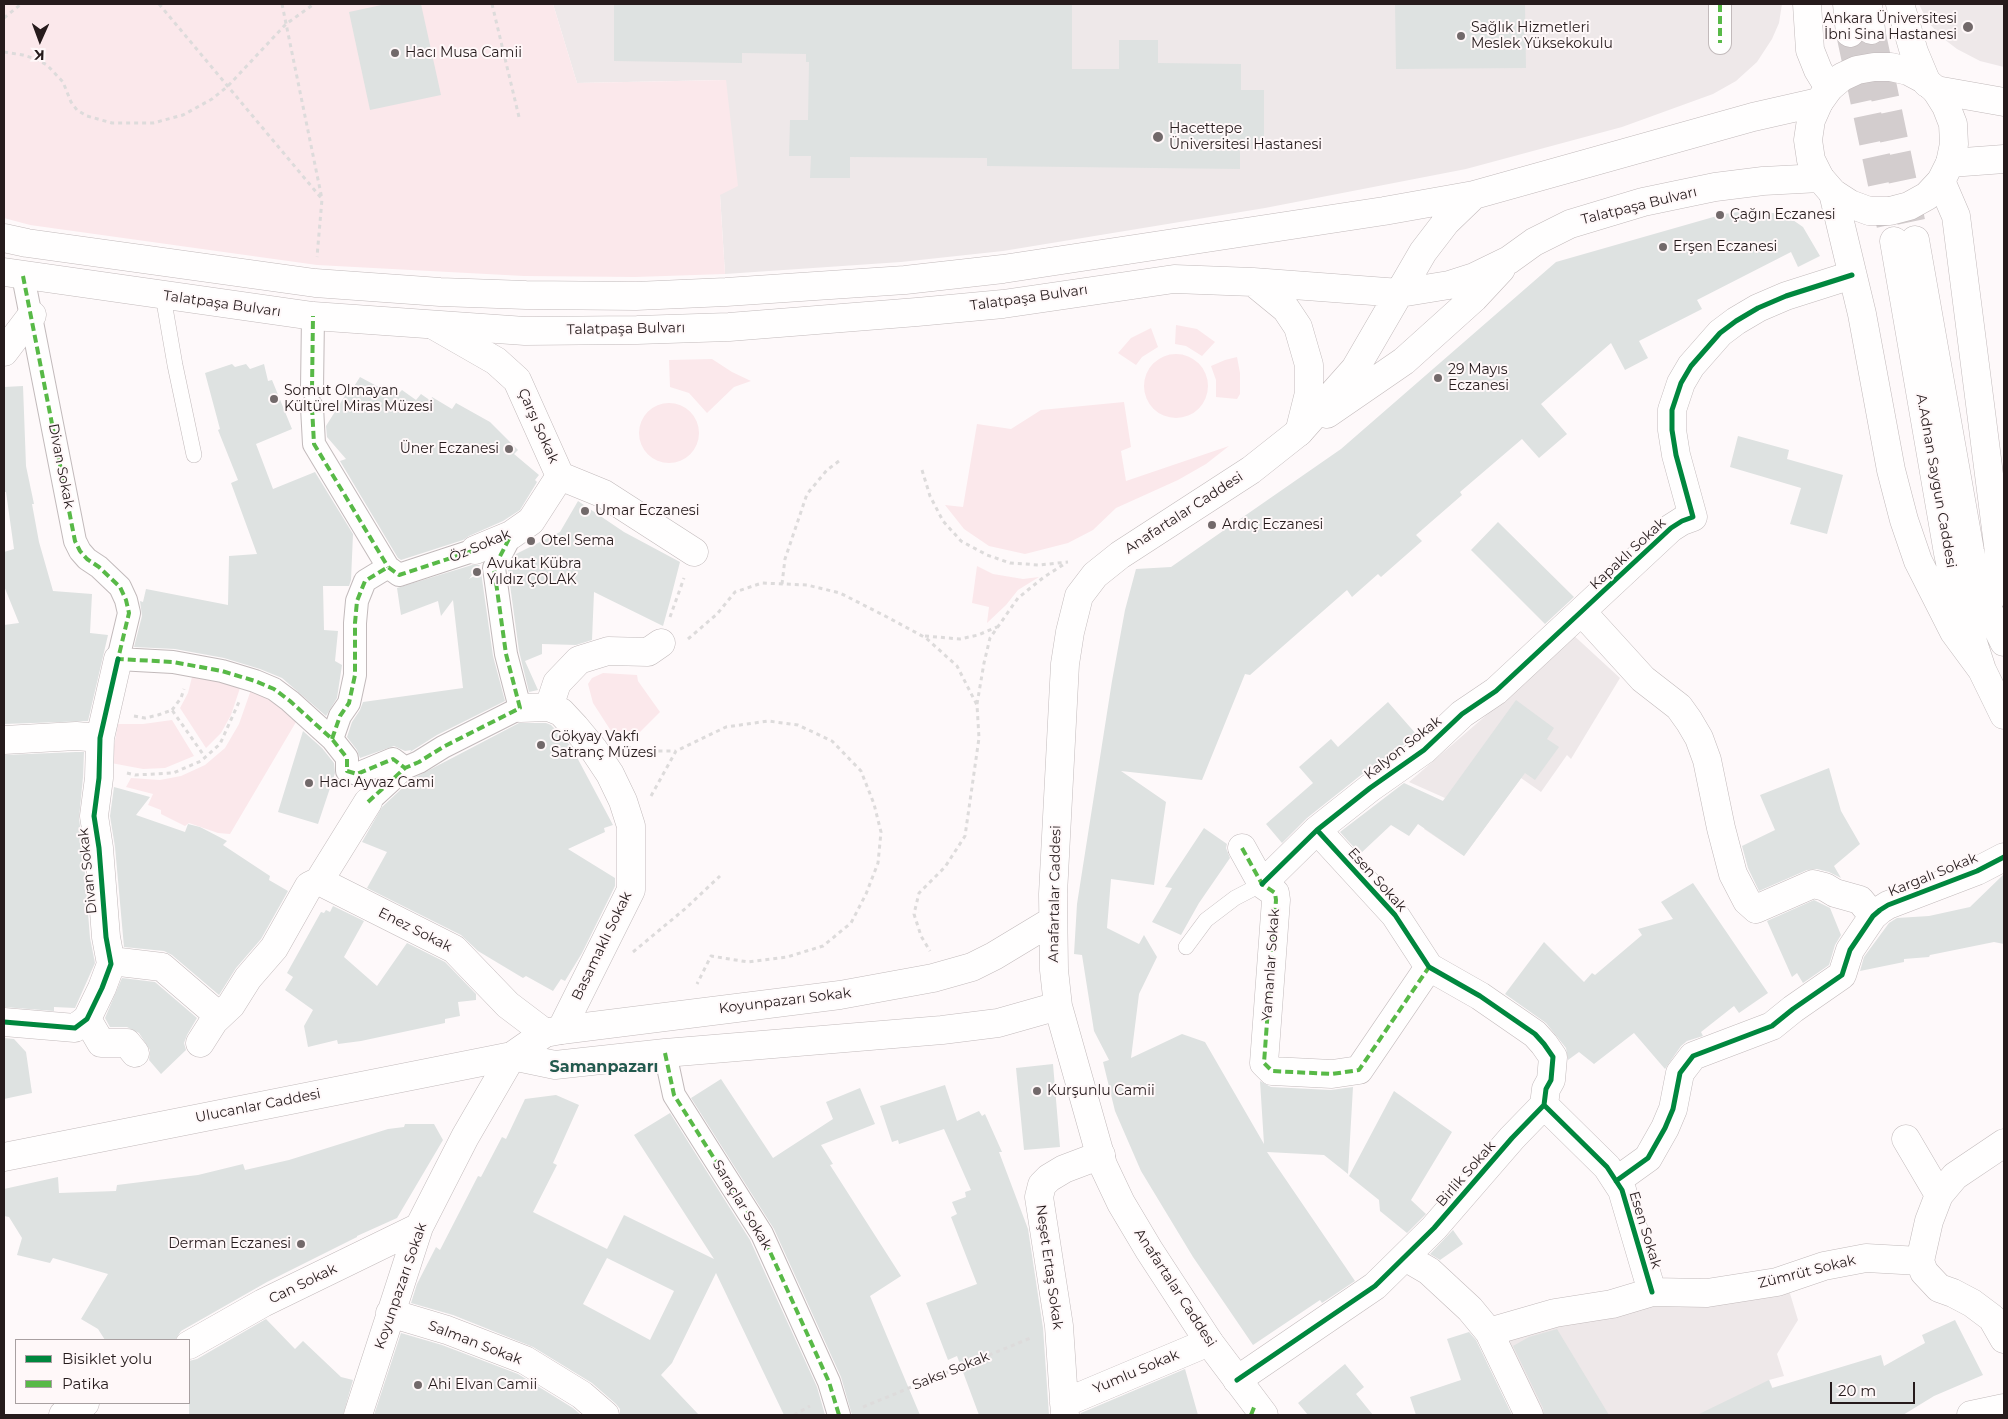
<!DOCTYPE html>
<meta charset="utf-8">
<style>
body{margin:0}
#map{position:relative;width:2008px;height:1419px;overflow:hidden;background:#fef9fa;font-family:Montserrat,sans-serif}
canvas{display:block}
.frame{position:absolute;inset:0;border:5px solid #261b1c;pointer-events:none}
.legend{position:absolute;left:15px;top:1339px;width:175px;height:65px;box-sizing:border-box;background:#fff8f9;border:1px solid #a8a0a1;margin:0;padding:6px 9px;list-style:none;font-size:15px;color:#261b1c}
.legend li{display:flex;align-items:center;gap:10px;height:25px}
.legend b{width:25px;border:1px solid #a8a0a1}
.north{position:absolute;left:15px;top:15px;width:50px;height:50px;-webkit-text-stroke:4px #fff8f9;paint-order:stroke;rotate:182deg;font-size:14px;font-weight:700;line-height:20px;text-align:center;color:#261b1c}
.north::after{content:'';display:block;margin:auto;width:18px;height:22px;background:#261b1c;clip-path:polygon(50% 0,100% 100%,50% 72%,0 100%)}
.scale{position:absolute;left:1830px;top:1382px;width:85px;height:22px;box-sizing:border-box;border:2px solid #261b1c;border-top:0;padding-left:6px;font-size:15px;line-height:18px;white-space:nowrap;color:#261b1c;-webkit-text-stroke:4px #fff8f9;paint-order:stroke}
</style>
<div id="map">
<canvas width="2008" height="1419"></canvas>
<div class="frame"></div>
<ul class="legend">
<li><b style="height:6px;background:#00873e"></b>Bisiklet yolu</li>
<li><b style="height:6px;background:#58b947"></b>Patika</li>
</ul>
<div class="north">K</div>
<div class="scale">20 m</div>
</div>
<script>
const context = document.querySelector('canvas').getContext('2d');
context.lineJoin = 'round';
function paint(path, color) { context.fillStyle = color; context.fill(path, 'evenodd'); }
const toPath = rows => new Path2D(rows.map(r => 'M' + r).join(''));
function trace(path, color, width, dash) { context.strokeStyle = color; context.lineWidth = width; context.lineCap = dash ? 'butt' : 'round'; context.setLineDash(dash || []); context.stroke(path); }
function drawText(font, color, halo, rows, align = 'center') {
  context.font = font + ' Montserrat,sans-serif'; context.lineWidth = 4; context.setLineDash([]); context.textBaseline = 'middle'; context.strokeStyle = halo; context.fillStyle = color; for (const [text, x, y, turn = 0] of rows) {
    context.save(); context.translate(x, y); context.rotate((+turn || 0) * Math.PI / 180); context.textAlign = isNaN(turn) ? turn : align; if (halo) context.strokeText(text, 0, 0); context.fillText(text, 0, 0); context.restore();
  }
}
const built = toPath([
 [553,4,1782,4,1779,23,1772,39,1757,62,1736,81,1713,94,1622,127,1466,169,1265,208,1003,251,901,262,725,274,720,195,726,80,577,83],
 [1919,4,2004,4,2004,67,1980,61,1957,49,1940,36,1926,19],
 [1570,632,1620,678,1571,759,1567,755,1541,792,1521,778,1464,856,1424,829,1445,798,1409,782,1512,693],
 [1788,1287,1798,1320,1777,1354,1784,1376,1769,1380,1785,1415,1537,1415,1503,1337,1560,1318]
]);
const green = toPath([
 [4,4,553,4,577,83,726,80,738,186,720,195,725,274,635,277,524,276,317,265,30,225,4,218],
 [1176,325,1197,329,1215,342,1202,356,1186,346,1175,344],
 [1151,328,1158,347,1142,357,1136,365,1118,353,1131,338],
 '1144 386a32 32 0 1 1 64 0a32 32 0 1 1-64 0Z',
 [1237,357,1240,373,1240,394,1237,399,1216,397,1216,380,1211,366,1225,360],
 [712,359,732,372,751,381,734,387,707,413,689,393,670,387,669,360],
 [1124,402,1131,447,1121,451,1126,481,1229,446,1206,464,1178,480,1116,508,1093,530,1068,543,1025,554,989,546,964,529,945,505,963,507,977,424,1011,429,1041,410],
 '639 433a30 30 0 1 1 60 0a30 30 0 1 1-60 0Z',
 [977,566,993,574,1023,579,1039,577,1018,590,1006,605,987,623,989,607,972,603],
 [193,673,242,682,231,715,221,733,206,748,180,708,188,693],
 [603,673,637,675,638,681,660,712,633,739,611,731,593,703,588,684,592,678],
 [252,687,280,701,296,722,230,834,218,833,189,823,185,826,161,814,161,810,148,805,153,794,126,787,131,778,160,780,181,776,205,765,225,748,239,724],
 [172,720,194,756,165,768,143,769,111,763,118,724,143,724]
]);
const building = toPath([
 [386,4,421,4,441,95,370,110,349,12],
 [614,4,1072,4,1072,69,1119,69,1119,40,1158,40,1158,63,1241,64,1241,90,1264,90,1264,150,1240,149,1240,169,987,166,987,158,850,157,850,178,810,178,811,156,789,156,790,120,808,120,809,62,806,62,806,54,742,53,742,63,614,61],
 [1395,4,1525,4,1526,68,1396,69],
 [1746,211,1761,211,1778,214,1790,218,1803,227,1820,256,1798,267,1791,252,1697,300,1702,309,1639,341,1648,358,1625,370,1611,343,1541,404,1567,434,1539,458,1522,439,1460,492,1462,495,1416,535,1422,541,1381,577,1378,574,1352,597,1347,590,1250,675,1245,674,1202,780,1121,771,1166,802,1154,885,1111,879,1107,928,1139,944,1144,935,1157,957,1139,994,1131,1058,1182,1034,1205,1042,1264,1144,1260,1081,1271,1087,1331,1090,1353,1087,1348,1174,1324,1155,1267,1152,1355,1281,1322,1303,1320,1300,1253,1345,1193,1257,1141,1171,1115,1111,1103,1062,1109,1060,1094,1031,1082,955,1074,954,1077,904,1112,681,1125,610,1136,569,1171,567,1341,449,1556,262,1724,214],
 [232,364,235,367,246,364,250,369,264,364,268,381,272,380,292,429,256,444,273,489,315,472,353,534,351,580,349,586,323,586,324,630,338,631,335,661,342,665,337,698,326,716,282,678,260,669,224,658,175,649,134,647,142,616,140,601,143,602,146,589,228,605,229,556,257,554,231,483,238,480,218,430,220,429,205,373],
 [360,377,386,391,388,387,399,393,402,390,416,400,421,394,431,401,432,397,452,409,456,403,490,422,518,450,514,454,539,475,535,480,537,482,520,510,503,521,469,536,463,540,401,560,398,558,340,461,346,459,327,437,326,426,348,391,351,391],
 [23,386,26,466,34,504,32,504,39,542,53,591,92,594,90,633,108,635,88,721,4,724,4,625,19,623,4,586,4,552,14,549,6,492,4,492,4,387],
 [1738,436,1789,450,1787,459,1843,475,1827,534,1790,524,1801,488,1730,467],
 [578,501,624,532,680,562,670,601,663,626,594,592,592,640,576,645,542,644,542,654,525,661,538,690,529,692,519,651,508,570,516,554,560,532],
 [1498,522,1574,597,1545,624,1471,550],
 [472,565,480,565,469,579,481,572,493,656,505,701,437,735,410,752,411,750,405,751,394,746,360,758,357,750,347,737,352,722,360,710,363,702,463,688,453,600,441,616,438,601,401,615,397,588],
 [1516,700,1554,728,1547,739,1559,747,1535,780,1525,773,1464,856,1418,824,1409,836,1391,825,1360,854,1340,832,1404,783,1443,801],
 [1388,702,1417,735,1361,775,1307,818,1282,843,1266,824,1313,783,1299,767,1331,739,1338,747],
 [519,723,546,723,551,725,563,737,572,748,613,825,604,828,605,832,568,849,615,878,615,886,582,953,565,981,561,979,553,991,526,976,523,978,478,951,461,935,367,888,387,852,362,842,382,807,412,779],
 [303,731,322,748,334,763,335,773,318,824,278,812],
 [76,752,84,752,83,777,79,818,83,850,90,938,95,963,75,1008,54,1007,54,1011,4,1007,4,755],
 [1829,768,1841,811,1860,844,1834,866,1841,878,1829,872,1817,869,1807,870,1759,891,1748,868,1742,846,1775,830,1760,795],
 [114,787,150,797,136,815,185,832,188,824,200,827,227,841,223,845,270,876,269,880,288,891,261,939,236,968,219,995,172,955,164,951,124,947,115,847,110,816],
 [1204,828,1227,844,1226,848,1230,858,1199,903,1181,935,1152,922,1172,888,1165,887],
 [2004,874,2004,944,1994,942,1930,955,1929,957,1904,959,1904,962,1860,971,1864,957,1889,923,1897,918,1929,916,1970,907],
 [1693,883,1768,993,1739,1013,1734,1006,1701,1032,1703,1036,1687,1041,1681,1046,1665,1069,1634,1033,1594,1064,1579,1052,1568,1060,1566,1048,1546,1023,1505,994,1544,942,1584,982,1592,973,1595,975,1642,935,1638,929,1673,919,1661,902],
 [1814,900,1830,908,1841,935,1835,945,1829,965,1803,983,1797,973,1792,977,1767,921],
 [333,906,364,921,344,957,377,986,407,943,445,962,476,994,476,1000,458,1002,460,1016,445,1019,445,1023,361,1041,338,1044,337,1040,308,1047,304,1026,313,1010,285,990,293,977,287,973,321,912,324,913,326,910,330,912],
 [122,978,155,982,197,1018,187,1035,184,1043,186,1050,161,1074,149,1060,150,1050,139,1033,127,1027,110,1027,105,1018],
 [4,1038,14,1039,26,1052,32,1093,4,1099],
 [1053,1064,1060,1147,1024,1150,1016,1068],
 [721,1079,773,1158,833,1119,826,1102,860,1088,875,1124,821,1145,833,1164,830,1165,901,1276,870,1296,920,1415,852,1415,841,1377,774,1229,691,1098],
 [945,1085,957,1121,979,1111,982,1116,985,1114,1002,1152,999,1152,1028,1229,1043,1328,1049,1415,979,1415,957,1356,948,1360,926,1303,977,1284,951,1217,957,1214,952,1202,966,1197,965,1192,971,1190,944,1129,899,1144,898,1140,892,1142,880,1106],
 [1394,1091,1452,1132,1411,1200,1426,1214,1407,1233,1380,1211,1379,1200,1349,1176],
 [556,1095,579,1105,553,1163,557,1165,533,1212,607,1249,624,1215,714,1259,634,1135,670,1113,750,1240,817,1387,825,1415,784,1415,716,1273,672,1363,661,1375,699,1415,620,1415,620,1409,616,1404,592,1383,533,1347,453,1315,411,1303,417,1284,436,1247,440,1250,478,1176,481,1177,502,1137,506,1139,525,1099],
 [607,1258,674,1291,650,1340,583,1304],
 [405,1124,434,1124,443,1140,397,1218,357,1236,357,1237,267,1282,181,1331,175,1340,105,1340,98,1329,81,1319,108,1274,53,1258,50,1263,17,1255,22,1238,9,1217,4,1216,4,1189,58,1177,59,1193,116,1191,117,1185,198,1175,243,1164,245,1170,289,1160,388,1129,404,1127],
 [1453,1230,1463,1244,1440,1260,1430,1254],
 [266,1319,295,1349,303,1341,341,1377,353,1380,343,1415,189,1415,189,1361,197,1359],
 [1955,1320,1983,1375,1934,1396,1903,1415,1697,1415,1769,1380,1772,1388,1881,1355,1884,1366,1925,1343,1922,1335],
 [1557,1329,1609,1415,1544,1415,1543,1408,1513,1346,1529,1337],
 [1469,1332,1476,1340,1512,1415,1416,1415,1410,1397,1461,1380,1447,1339],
 [401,1333,442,1345,518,1374,573,1408,581,1415,374,1415],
 [1345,1364,1364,1387,1356,1394,1373,1415,1308,1415,1298,1403],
 [1185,1369,1198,1415,1080,1415,1081,1413]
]);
const secondaryTunnel = toPath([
 [1871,30,1915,240],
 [1850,33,1894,241]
]);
const path = toPath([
 [159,4,322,199,317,257],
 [282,4,322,199],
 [492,4,519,117],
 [4,18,21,4],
 [4,52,23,55,36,59,47,65,63,82,71,102,77,110,87,116,112,123,153,123,183,115,212,99,228,86,286,24,314,4],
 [922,470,930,496,943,521,961,541,987,555,1010,563,1039,565,1068,562],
 [782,584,785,559,807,494,827,470,839,461],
 [670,617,684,578],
 [925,636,960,639,978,635,997,627],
 [688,639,717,614,735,592,762,583,807,585,840,593,887,617,926,638,957,666,977,705,979,738,965,836,945,867,919,893,914,914,921,936,930,951],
 [977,704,984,663,990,638,1018,598,1044,577,1066,563],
 [172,710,181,698,184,689],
 [134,716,145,718,158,715,172,710,205,757],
 [627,747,641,751,675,751],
 [127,773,135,775,173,773,201,761,220,744,239,702],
 [651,796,676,751,726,727,768,721,798,725,832,741,861,771,874,804,881,832,878,863,866,894,851,923,823,946,787,957,748,962,711,956,697,984],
 [633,952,686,908,720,876],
 [863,1407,1033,1337],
 [794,1415,810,1406]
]);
const service = toPath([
 [163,296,175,365,194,455],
 [1186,947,1206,920,1235,898,1262,884]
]);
const pedestrian = toPath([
 [1720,4,1720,43],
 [23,276,75,541,80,551,87,559,99,567,120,587,126,600,129,613,118,659,173,662,222,671,255,681,274,689,290,701,332,739,347,758,347,771,357,774,393,759,405,768],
 [312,389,313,316],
 [312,407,314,444,388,567],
 [332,739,340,716,349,703,355,675,355,623,357,601,365,581,388,567,399,575,475,550],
 [368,802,405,768,419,762,443,747,520,708,506,654,494,568,511,535],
 [665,1053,674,1095,762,1234,829,1382,839,1415]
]);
const minor = toPath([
 [435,326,496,361,517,380,560,476,604,494,694,552],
 [4,352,32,315],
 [475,550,511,535,531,521,560,476],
 [1582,612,1643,679,1679,707,1689,721,1699,738,1707,760,1721,828,1733,874,1747,901,1756,909,1813,884,1825,887,1835,893,1860,900,1873,916],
 [549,707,557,683,579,660,608,651,648,652,661,643],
 [520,708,549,707,561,712,575,727,594,750,610,774,623,801,631,826,631,890,561,1030],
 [4,740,76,736,100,738],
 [1317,830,1395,915,1429,967,1480,996,1535,1034,1544,1044,1553,1057,1551,1080,1546,1089,1544,1105,1607,1167,1622,1190,1652,1292],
 [1242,848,1262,884,1275,893,1276,900,1264,1063,1272,1071,1332,1074,1359,1070,1429,967],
 [319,881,454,949,508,1005,545,1033],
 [319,881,368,802],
 [1262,884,1317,830,1370,788,1424,750,1462,714,1496,691,1671,528,1682,521,1693,517,1676,455,1672,430,1672,410,1681,383,1691,366,1720,333,1736,321,1758,308,1786,296,1852,275],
 [111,961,162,967,219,1016],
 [87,1019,101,1043,127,1043,135,1053],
 [4,1022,75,1028,87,1019,102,988,111,964,106,937,99,848,94,816,99,778,100,738,118,659],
 [200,1043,214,1021,231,1005,248,978,274,948,309,886,319,881],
 [1906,1139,1939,1195,1929,1221,1920,1261],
 [1616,1181,1648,1158,1665,1128,1673,1109,1680,1073,1693,1056,1772,1026,1793,1009,1842,975,1850,950,1873,916,1880,910,1888,905,1977,871,2004,857],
 [1939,1195,1955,1176,2004,1143],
 [1405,1257,1429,1271,1470,1309,1489,1332,1529,1415],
 [1920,1261,1924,1272,1939,1288,1953,1293,1972,1303,1992,1318,2004,1339],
 [390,1313,447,1330,525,1360,582,1395,605,1415],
 [1489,1332,1555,1313,1612,1304,1652,1292,1707,1293,1777,1282,1824,1266,1866,1258,1920,1261],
 [189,1345,263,1303,419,1227],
 [1237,1380,1375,1286,1434,1228,1512,1138,1544,1105],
 [1064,1403,1209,1342],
 [63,1415,85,1403],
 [358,1415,419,1227,465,1137,512,1056],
 [1065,1415,1059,1326,1039,1197,1042,1185,1049,1178,1064,1169,1101,1155],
 [1971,1415,2004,1408]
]);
const secondary = toPath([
 [1807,4,1810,50,1818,70,1829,88],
 [1847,4,1850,33],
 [1868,4,1871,30],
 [1900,4,1914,52,1927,83],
 [1936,90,1946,106,1953,124,1954,144,1950,163],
 [1819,102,1811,120,1808,140,1811,160,1820,178],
 [1941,181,1956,216,2004,592],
 [1833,193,1862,314,1891,470,1904,520,1918,561,1954,632,1982,670],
 [1915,240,1970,551,1979,591,2004,642],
 [1894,241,1948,553,1955,587,1982,670,2004,715],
 [512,1056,555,1065,665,1053,942,1030,998,1023,1058,1006],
 [4,1157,512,1056,545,1033,561,1030,840,995,933,978,972,967,994,956,1052,921],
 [1264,1415,1209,1342,1149,1250,1121,1203,1103,1165,1058,1006,1054,970,1053,894,1065,664,1070,632,1079,596,1095,575,1120,555,1251,470,1299,432]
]);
const primary = toPath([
 [4,238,27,243,315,283,440,292,526,295,636,296,726,292,905,280,1003,269,1384,211,1474,195,1753,117,1819,102,1829,88,1842,77,1857,70,1874,67,1891,67,1908,71,1923,79,1936,90,2004,102],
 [4,272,313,316,525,331,637,330,729,327,917,312,1003,304,1174,279,1253,282,1400,293,1449,285,1474,277,1509,260,1534,242,1570,224,1643,202,1715,187,1763,181,1820,178,1833,193,1850,204,1869,211,1890,211,1909,206,1927,196,1941,181,1950,163,2004,159],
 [1253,282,1286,309,1298,327,1309,365,1309,393,1300,429],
 [1327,414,1404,361,1474,298,1501,269],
 [1299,432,1355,369,1423,252,1446,222,1474,195]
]);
const quiet = toPath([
 [1720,4,1720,43],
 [23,276,75,541,80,551,87,559,99,567,120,587,126,600,129,613,118,659,173,662,222,671,255,681,274,689,290,701,332,739,347,758,347,771,357,774,393,759,405,768],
 [312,389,313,316],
 [312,407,314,444,388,567],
 [332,739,340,716,349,703,355,675,355,623,357,601,365,581,388,567,399,575,475,550],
 [368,802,405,768,419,762,443,747,520,708,506,654,494,568,511,535],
 [1242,848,1262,884,1275,893,1276,900,1264,1063,1272,1071,1332,1074,1359,1070,1429,967],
 [665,1053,674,1095,762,1234,829,1382,839,1415],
 [1251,1415,1255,1405]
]);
const cycleway = toPath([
 [1317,830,1395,915,1429,967,1480,996,1535,1034,1544,1044,1553,1057,1551,1080,1546,1089,1544,1105,1607,1167,1622,1190,1652,1292],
 [1262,884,1317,830,1370,788,1424,750,1462,714,1496,691,1671,528,1682,521,1693,517,1676,455,1672,430,1672,410,1681,383,1691,366,1720,333,1736,321,1758,308,1786,296,1852,275],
 [4,1022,75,1028,87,1019,102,988,111,964,106,937,99,848,94,816,99,778,100,738,118,659],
 [1616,1181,1648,1158,1665,1128,1673,1109,1680,1073,1693,1056,1772,1026,1793,1009,1842,975,1850,950,1873,916,1880,910,1888,905,1977,871,2004,857],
 [1237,1380,1375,1286,1434,1228,1512,1138,1544,1105]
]);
const markers = [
 [1968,27,6,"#72696a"],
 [1461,36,5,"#72696a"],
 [395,53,5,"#72696a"],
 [1158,137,6,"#72696a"],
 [1720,215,5,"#72696a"],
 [1663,247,5,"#72696a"],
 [1438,378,5,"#72696a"],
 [274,399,5,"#72696a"],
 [509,449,5,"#72696a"],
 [585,511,5,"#72696a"],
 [1212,525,5,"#72696a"],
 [531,541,5,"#72696a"],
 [477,572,5,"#72696a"],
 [541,745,5,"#72696a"],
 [309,783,5,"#72696a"],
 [1037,1091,5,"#72696a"],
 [301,1244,5,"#72696a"],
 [418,1385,5,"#72696a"]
];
const poiNames = [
 ["Ankara Üniversitesi",1957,19,"right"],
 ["İbni Sina Hastanesi",1957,35,"right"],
 ["Sağlık Hizmetleri",1471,28],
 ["Meslek Yüksekokulu",1471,44],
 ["Hacı Musa Camii",405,53],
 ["Hacettepe",1169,129],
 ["Üniversitesi Hastanesi",1169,145],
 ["Çağın Eczanesi",1730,215],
 ["Erşen Eczanesi",1673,247],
 ["29 Mayıs",1448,370],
 ["Eczanesi",1448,386],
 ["Somut Olmayan",284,391],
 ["Kültürel Miras Müzesi",284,407],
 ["Üner Eczanesi",499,449,"right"],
 ["Umar Eczanesi",595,511],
 ["Ardıç Eczanesi",1222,525],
 ["Otel Sema",541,541],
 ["Avukat Kübra",487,564],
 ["Yıldız ÇOLAK",487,580],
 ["Gökyay Vakfı",551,737],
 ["Satranç Müzesi",551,753],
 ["Hacı Ayvaz Cami",319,783],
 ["Kurşunlu Camii",1047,1091],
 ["Derman Eczanesi",291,1244,"right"],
 ["Ahi Elvan Camii",428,1385]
];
const streetNames = [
 ["Talatpaşa Bulvarı",1639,206,-14],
 ["Talatpaşa Bulvarı",1029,298,-8],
 ["Talatpaşa Bulvarı",222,304,8],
 ["Talatpaşa Bulvarı",626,329,-1],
 ["Çarşı Sokak",538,426,66],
 ["Divan Sokak",61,466,79],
 ["A.Adnan Saygun Caddesi",1936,481,80],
 ["Anafartalar Caddesi",1184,513,-33],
 ["Öz Sokak",480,546,-23],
 ["Kapaklı Sokak",1628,554,-43],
 ["Kalyon Sokak",1403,748,-38],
 ["Divan Sokak",88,871,-96],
 ["Kargalı Sokak",1933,875,-22],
 ["Esen Sokak",1377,880,48],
 ["Anafartalar Caddesi",1055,894,-89],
 ["Enez Sokak",415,930,27],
 ["Basamaklı Sokak",602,946,-64],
 ["Yamanlar Sokak",1271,965,-86],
 ["Koyunpazarı Sokak",785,1001,-7],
 ["Ulucanlar Caddesi",258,1106,-11],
 ["Birlik Sokak",1466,1174,-49],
 ["Saraçlar Sokak",742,1205,59],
 ["Esen Sokak",1645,1230,73],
 ["Neşet Ertaş Sokak",1049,1267,82],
 ["Zümrüt Sokak",1807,1272,-14],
 ["Can Sokak",303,1284,-26],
 ["Koyunpazarı Sokak",401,1286,-71],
 ["Anafartalar Caddesi",1175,1288,57],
 ["Salman Sokak",475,1343,21],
 ["Saksı Sokak",951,1371,-22],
 ["Yumlu Sokak",1136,1372,-23]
];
const quarterNames = [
 ["Samanpazarı",604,1067]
];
paint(built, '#eee8e9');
paint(green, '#fbe8eb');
paint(building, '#dee2e1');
trace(secondaryTunnel, '#d3cdce', 28, [28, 14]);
trace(service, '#c2babb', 16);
trace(pedestrian, '#c2babb', 24);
trace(minor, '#c2babb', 29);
trace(secondary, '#c2babb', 29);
trace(primary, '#c2babb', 29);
trace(path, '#dddbdb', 3, [4, 4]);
trace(service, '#fffefe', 15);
trace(pedestrian, '#fffefe', 22);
trace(minor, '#fffefe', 28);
trace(secondary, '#fffefe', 28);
trace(primary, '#fffefe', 28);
trace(quiet, '#58b947', 4, [8, 4]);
trace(cycleway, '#00873e', 5);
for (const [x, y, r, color] of markers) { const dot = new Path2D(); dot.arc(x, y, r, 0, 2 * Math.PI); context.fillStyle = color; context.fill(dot); trace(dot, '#fff8f9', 2); }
drawText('14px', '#261b1c', '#fff8f9', poiNames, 'left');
drawText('14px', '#261b1c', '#fff8f9', streetNames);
drawText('bold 16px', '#23594e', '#fff8f9', quarterNames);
</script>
